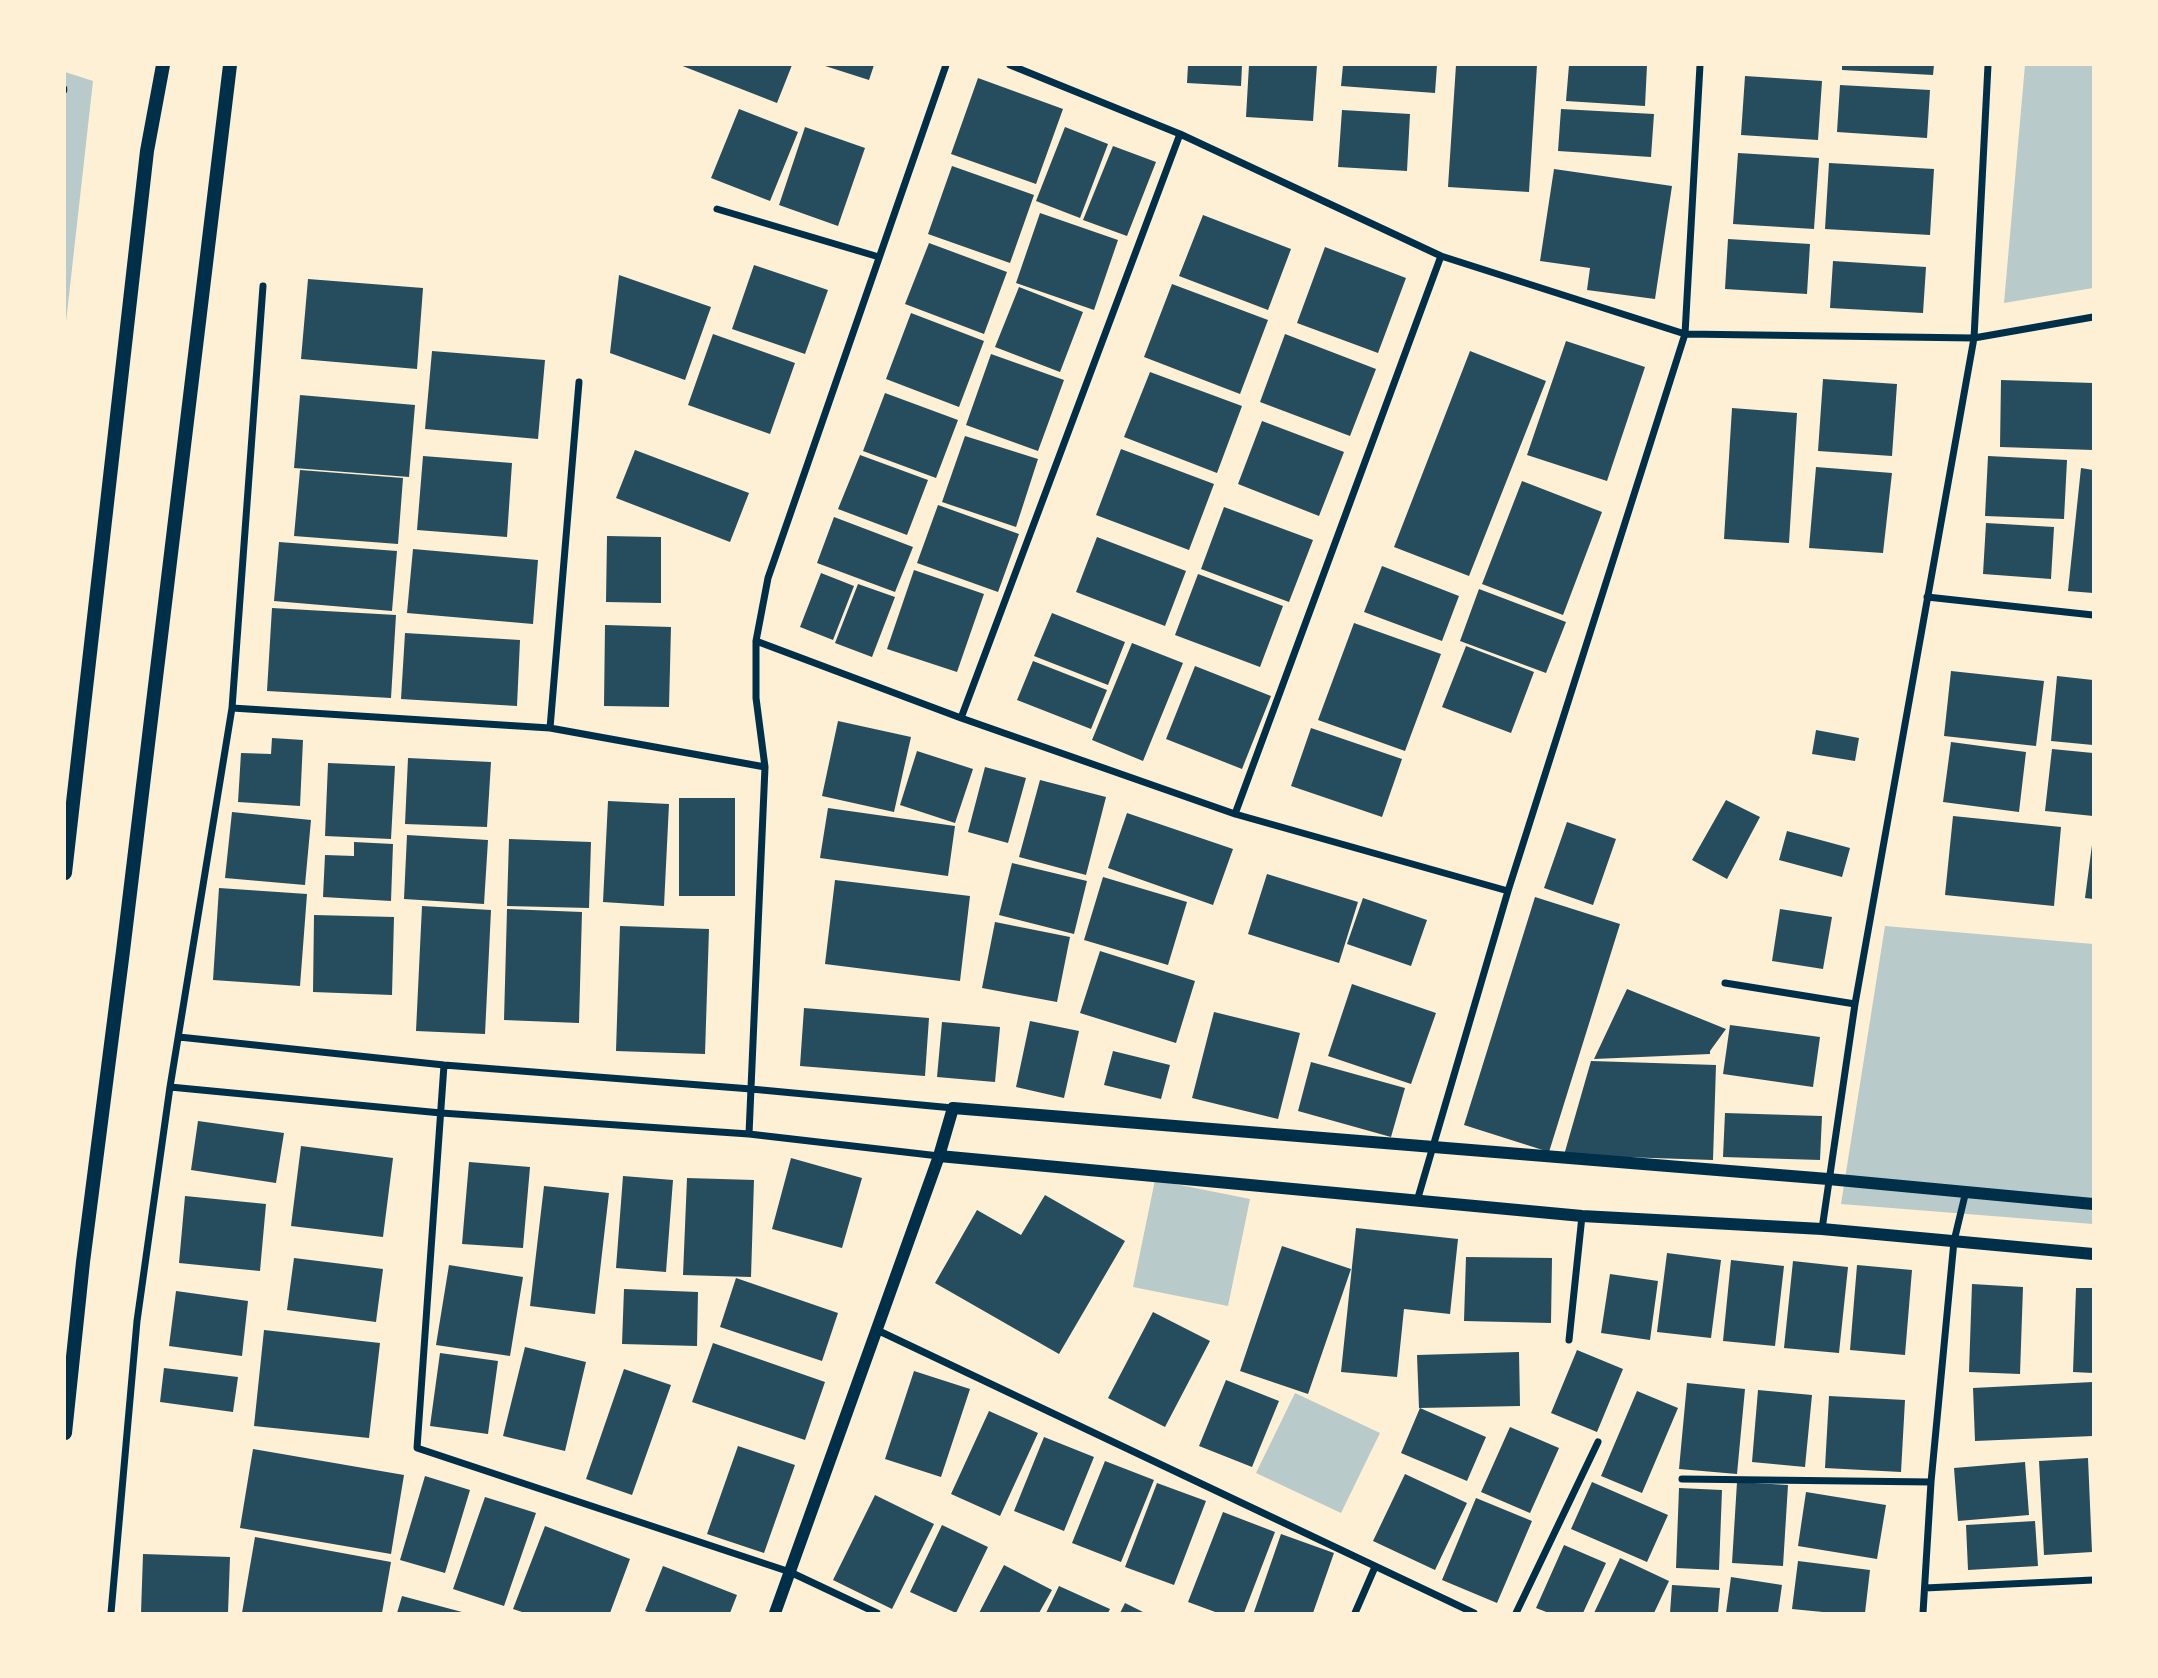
<!DOCTYPE html>
<style>
body{margin:0}
#map{position:relative;width:2158px;height:1678px;overflow:hidden;background:#fdf0d5;font-family:Montserrat,sans-serif}
canvas{display:block}
.frame{position:absolute;inset:0;border:66px solid #fdf0d5;pointer-events:none}
</style>
<div id="map">
<canvas width="2158" height="1678"></canvas>
<div class="frame"></div>
</div>
<script>
const context = document.querySelector('canvas').getContext('2d');
context.lineJoin = 'round';
function paint(path, color) { context.fillStyle = color; context.fill(path, 'evenodd'); }
const toPath = rows => new Path2D(rows.map(r => 'M' + r).join(''));
function trace(path, color, width, dash) { context.strokeStyle = color; context.lineWidth = width; context.lineCap = dash ? 'butt' : 'round'; context.setLineDash(dash || []); context.stroke(path); }
const green = toPath([
 [2025,65,2093,65,2093,288,2004,303],
 [65,72,93,81,65,331],
 [1885,926,2093,944,2093,1224,1841,1204],
 [1155,1180,1250,1199,1228,1306,1133,1287],
 [1295,1393,1380,1433,1341,1513,1256,1473]
]);
const building = toPath([
 [680,65,792,65,777,103],
 [822,65,874,65,869,80],
 [1188,65,1242,65,1241,86,1187,83],
 [1249,65,1317,65,1313,121,1246,117],
 [1343,65,1437,65,1435,93,1341,86],
 [1456,65,1537,65,1529,192,1448,187],
 [1569,65,1647,65,1645,106,1566,101],
 [1842,65,1934,65,1933,75,1842,70],
 [1745,76,1822,81,1818,140,1741,135],
 [978,78,1063,109,1036,184,951,154],
 [1840,85,1930,90,1927,138,1837,132],
 [739,109,798,132,770,201,711,178],
 [1561,109,1654,114,1651,157,1558,151],
 [1342,110,1410,114,1407,171,1338,167],
 [805,127,865,148,838,226,779,205],
 [1065,127,1108,144,1080,218,1036,201],
 [1113,146,1156,162,1127,236,1083,220],
 [1738,153,1819,158,1814,229,1733,224],
 [1829,163,1934,169,1930,235,1825,229],
 [952,166,1034,195,1010,263,928,234],
 [1554,169,1672,186,1655,299,1587,290,1590,268,1540,261],
 [1040,213,1118,240,1094,310,1016,283],
 [1203,215,1291,249,1268,310,1179,276],
 [1728,239,1810,244,1807,294,1725,289],
 [929,243,1007,272,984,334,905,304],
 [1325,247,1406,278,1378,353,1297,323],
 [1833,261,1926,267,1923,313,1830,308],
 [754,265,828,290,805,354,732,329],
 [619,275,711,307,685,380,610,353],
 [308,279,423,288,417,369,301,359],
 [1172,284,1268,320,1240,394,1144,357],
 [1019,287,1083,312,1060,372,995,347],
 [911,313,984,341,959,407,886,379],
 [713,334,795,363,770,434,688,405],
 [1285,334,1376,369,1350,436,1260,402],
 [1566,341,1645,367,1607,481,1527,455],
 [432,351,545,360,538,439,425,429],
 [1470,351,1546,381,1469,576,1394,547],
 [991,354,1064,380,1038,451,966,425],
 [1150,372,1242,406,1217,473,1124,437],
 [1823,379,1897,384,1892,456,1818,451],
 [2001,380,2093,383,2093,450,2000,447],
 [885,393,958,420,936,478,863,451],
 [300,395,415,405,409,477,294,468],
 [1732,408,1797,413,1789,543,1724,539],
 [1262,421,1344,452,1319,516,1238,484],
 [965,436,1038,459,1016,527,942,502],
 [1121,449,1214,484,1189,550,1096,515],
 [635,450,749,493,730,542,616,498],
 [860,455,928,480,907,535,838,509],
 [423,456,512,463,507,537,417,530],
 [1988,456,2067,460,2064,519,1985,516],
 [1816,467,1892,473,1883,553,1809,548],
 [2081,468,2093,470,2093,593,2068,591],
 [300,470,403,478,398,544,294,536],
 [1522,481,1602,512,1563,615,1482,584],
 [938,505,1019,534,998,592,917,563],
 [1224,507,1313,540,1289,602,1201,569],
 [834,517,913,547,895,592,817,563],
 [1986,523,2054,527,2051,579,1983,574],
 [607,536,661,537,661,603,606,602],
 [1097,537,1186,571,1165,626,1076,592],
 [279,542,397,551,392,611,274,601],
 [413,549,538,560,533,624,407,613],
 [1382,566,1459,596,1442,641,1364,612],
 [914,570,984,594,957,672,887,649],
 [821,573,854,586,833,640,800,627],
 [1198,574,1283,606,1260,667,1175,635],
 [858,584,895,597,872,657,835,643],
 [1479,589,1566,622,1546,673,1460,641],
 [272,608,396,615,391,698,267,691],
 [1052,613,1125,642,1108,685,1034,656],
 [1354,623,1441,654,1405,751,1318,720],
 [605,625,671,627,669,707,604,706],
 [405,633,520,640,517,706,401,699],
 [1132,643,1183,663,1143,761,1092,740],
 [1466,646,1534,672,1511,733,1442,707],
 [1033,661,1107,690,1091,729,1017,700],
 [1195,666,1271,696,1242,769,1166,739],
 [1951,671,2044,681,2036,746,1944,736],
 [2057,676,2093,680,2093,745,2051,741],
 [838,721,911,737,894,812,822,796],
 [1311,728,1402,759,1382,817,1291,786],
 [1816,730,1859,738,1855,761,1812,754],
 [272,738,303,740,300,806,238,802,241,753,271,754],
 [1951,742,2026,752,2019,812,1943,802],
 [2052,749,2093,753,2093,816,2045,811],
 [917,751,973,769,955,823,900,805],
 [408,758,491,762,487,827,405,824],
 [328,763,395,766,391,839,325,836],
 [985,767,1026,778,1008,843,968,832],
 [1040,780,1106,797,1086,875,1019,857],
 [679,798,735,798,735,896,679,896],
 [1726,800,1760,817,1727,879,1692,860],
 [608,801,669,804,664,906,603,902],
 [828,808,955,826,948,876,820,858],
 [232,812,311,820,305,885,225,878],
 [1127,813,1233,849,1213,905,1108,868],
 [1953,816,2061,827,2054,906,1945,895],
 [1567,822,1616,839,1593,905,1544,888],
 [1787,831,1850,848,1842,877,1779,860],
 [407,835,488,840,484,904,404,899],
 [509,839,591,842,589,908,507,906],
 [354,842,393,844,391,901,323,897,325,855,354,856],
 [2092,845,2093,845,2093,899,2085,898],
 [1012,863,1087,881,1074,934,999,915],
 [1267,874,1358,902,1339,963,1248,934],
 [1103,877,1187,902,1168,965,1084,940],
 [835,880,970,896,960,981,825,964],
 [219,888,307,894,300,986,213,980],
 [1535,897,1620,924,1549,1152,1464,1125],
 [1363,898,1427,920,1411,966,1347,944],
 [422,906,491,910,485,1034,416,1031],
 [507,909,582,912,579,1023,504,1020],
 [1780,909,1832,917,1823,969,1772,961],
 [314,915,394,917,392,995,313,992],
 [995,922,1070,937,1057,1002,982,988],
 [620,926,709,929,705,1054,616,1051],
 [1100,951,1195,981,1176,1043,1080,1013],
 [1352,984,1436,1013,1411,1084,1328,1056],
 [1627,989,1726,1029,1710,1051,1710,1054,1594,1059],
 [804,1008,929,1018,925,1076,800,1066],
 [1214,1012,1300,1033,1278,1119,1192,1098],
 [1030,1021,1079,1031,1064,1098,1016,1087],
 [942,1022,1000,1027,995,1082,937,1077],
 [1730,1025,1820,1037,1813,1087,1723,1074],
 [1113,1051,1170,1065,1161,1099,1104,1085],
 [1591,1061,1716,1065,1713,1160,1564,1155],
 [1311,1062,1405,1088,1391,1137,1298,1111],
 [1725,1113,1822,1116,1820,1160,1723,1157],
 [198,1121,284,1133,276,1183,191,1170],
 [301,1146,393,1158,383,1237,291,1226],
 [791,1158,862,1178,842,1248,772,1229],
 [469,1162,530,1167,523,1248,462,1244],
 [623,1176,673,1180,666,1272,616,1268],
 [687,1178,754,1180,751,1277,683,1275],
 [544,1186,609,1193,595,1314,530,1306],
 [1045,1195,1125,1241,1059,1354,935,1283,977,1210,1021,1235],
 [185,1196,266,1204,260,1271,179,1263],
 [1356,1228,1458,1239,1450,1314,1404,1309,1397,1377,1341,1372],
 [1282,1246,1351,1269,1308,1394,1240,1371],
 [1667,1253,1721,1260,1711,1338,1657,1332],
 [1466,1257,1552,1258,1551,1323,1464,1321],
 [294,1258,383,1269,376,1322,287,1310],
 [1731,1260,1784,1266,1775,1346,1723,1341],
 [1793,1261,1848,1267,1839,1353,1784,1348],
 [449,1265,523,1277,510,1356,436,1345],
 [1857,1265,1912,1270,1905,1355,1850,1350],
 [1610,1274,1658,1281,1650,1340,1601,1333],
 [736,1278,838,1313,822,1361,720,1327],
 [1972,1284,2023,1287,2020,1374,1969,1372],
 [2076,1288,2093,1288,2093,1373,2073,1372],
 [624,1289,698,1292,697,1346,622,1344],
 [176,1291,248,1301,242,1356,169,1346],
 [1153,1312,1210,1341,1165,1427,1108,1398],
 [264,1330,380,1343,369,1438,254,1426],
 [713,1343,825,1382,805,1440,692,1402],
 [525,1347,586,1362,565,1451,503,1436],
 [1577,1350,1623,1369,1597,1432,1551,1413],
 [1519,1352,1520,1406,1419,1408,1417,1355],
 [440,1353,498,1361,488,1434,430,1426],
 [164,1368,238,1377,233,1412,160,1402],
 [624,1369,671,1385,632,1495,586,1479],
 [914,1371,970,1389,941,1477,885,1459],
 [1226,1380,1279,1401,1252,1467,1199,1446],
 [2093,1382,2093,1436,1975,1441,1973,1388],
 [1687,1383,1745,1389,1737,1474,1679,1469],
 [1758,1390,1812,1395,1805,1467,1752,1462],
 [1637,1391,1678,1408,1642,1493,1601,1476],
 [1829,1396,1905,1400,1901,1472,1825,1468],
 [1420,1408,1486,1437,1467,1481,1401,1453],
 [989,1411,1038,1433,1000,1516,951,1494],
 [1510,1427,1559,1448,1530,1513,1481,1492],
 [1044,1437,1094,1457,1064,1531,1014,1511],
 [738,1446,795,1465,764,1553,707,1534],
 [253,1449,404,1475,391,1554,240,1528],
 [2088,1458,2092,1552,2044,1555,2039,1461],
 [1105,1461,1154,1480,1121,1562,1072,1543],
 [2025,1462,2029,1515,1958,1521,1954,1468],
 [1405,1474,1467,1503,1435,1570,1373,1541],
 [425,1476,470,1490,445,1573,400,1560],
 [1592,1482,1668,1515,1647,1562,1571,1529],
 [1737,1482,1788,1485,1783,1566,1732,1563],
 [1157,1483,1206,1501,1174,1585,1125,1567],
 [1679,1488,1722,1490,1719,1570,1676,1568],
 [1806,1492,1886,1505,1877,1559,1798,1546],
 [875,1495,934,1524,892,1609,833,1580],
 [485,1497,536,1513,504,1606,453,1589],
 [1476,1498,1532,1521,1497,1603,1442,1580],
 [1223,1512,1275,1532,1244,1613,1218,1613,1188,1602],
 [2035,1521,2038,1566,1968,1570,1966,1525],
 [942,1525,988,1547,956,1613,910,1592],
 [545,1526,630,1559,610,1613,525,1613,513,1609],
 [1281,1534,1334,1553,1313,1613,1254,1612],
 [255,1537,391,1562,382,1613,242,1613],
 [1564,1545,1606,1563,1583,1613,1549,1613,1536,1608],
 [143,1554,230,1557,228,1613,141,1613],
 [1620,1558,1669,1581,1654,1613,1594,1613],
 [1798,1561,1870,1570,1865,1613,1833,1613,1792,1609],
 [1004,1565,1052,1590,1039,1613,979,1613],
 [663,1566,737,1595,730,1613,651,1613,645,1611],
 [1731,1577,1782,1585,1778,1613,1726,1613],
 [1672,1585,1720,1588,1718,1613,1670,1613],
 [1059,1586,1110,1609,1108,1613,1046,1613],
 [402,1596,462,1612,462,1613,397,1613],
 [1125,1603,1145,1613,1120,1613]
]);
const path = toPath([
 [65,88,65,91]
]);
const minor = toPath([
 [1010,65,1180,134,1441,256,1685,334,1974,338,2093,317],
 [717,209,879,257],
 [1927,597,2093,615],
 [756,641,961,718,1235,814,1508,891],
 [232,708,550,728,765,767],
 [961,718,1180,134],
 [550,728,579,382],
 [1235,814,1441,256],
 [1725,983,1855,1004],
 [179,1037,444,1065,751,1089,953,1108],
 [444,1065,417,1448,790,1572,877,1613],
 [170,1087,441,1113,749,1134,939,1156],
 [749,1134,765,767,756,698,756,641,768,578,946,65],
 [1417,1201,1508,891,1685,334,1700,65],
 [1822,1229,1855,1004,1974,338,1988,65],
 [877,1330,1474,1613],
 [1569,1340,1582,1216],
 [1682,1479,1931,1482],
 [1925,1588,2093,1580],
 [111,1613,137,1321,170,1087,232,708,263,286],
 [1355,1613,1375,1567],
 [1516,1613,1598,1442],
 [1923,1613,1931,1482,1954,1241,1966,1191]
]);
const tertiary = toPath([
 [939,1156,1582,1216,1822,1229,2093,1254],
 [775,1613,939,1156,953,1108,1828,1179,2093,1204]
]);
const secondary = toPath([
 [65,873,147,151,163,65],
 [65,1433,83,1262,123,951,230,65]
]);
paint(green, '#b9caca');
paint(building, '#264d5e');
trace(path, '#003049', 4.5);
trace(minor, '#003049', 7);
trace(tertiary, '#003049', 12);
trace(secondary, '#003049', 14);
</script>
